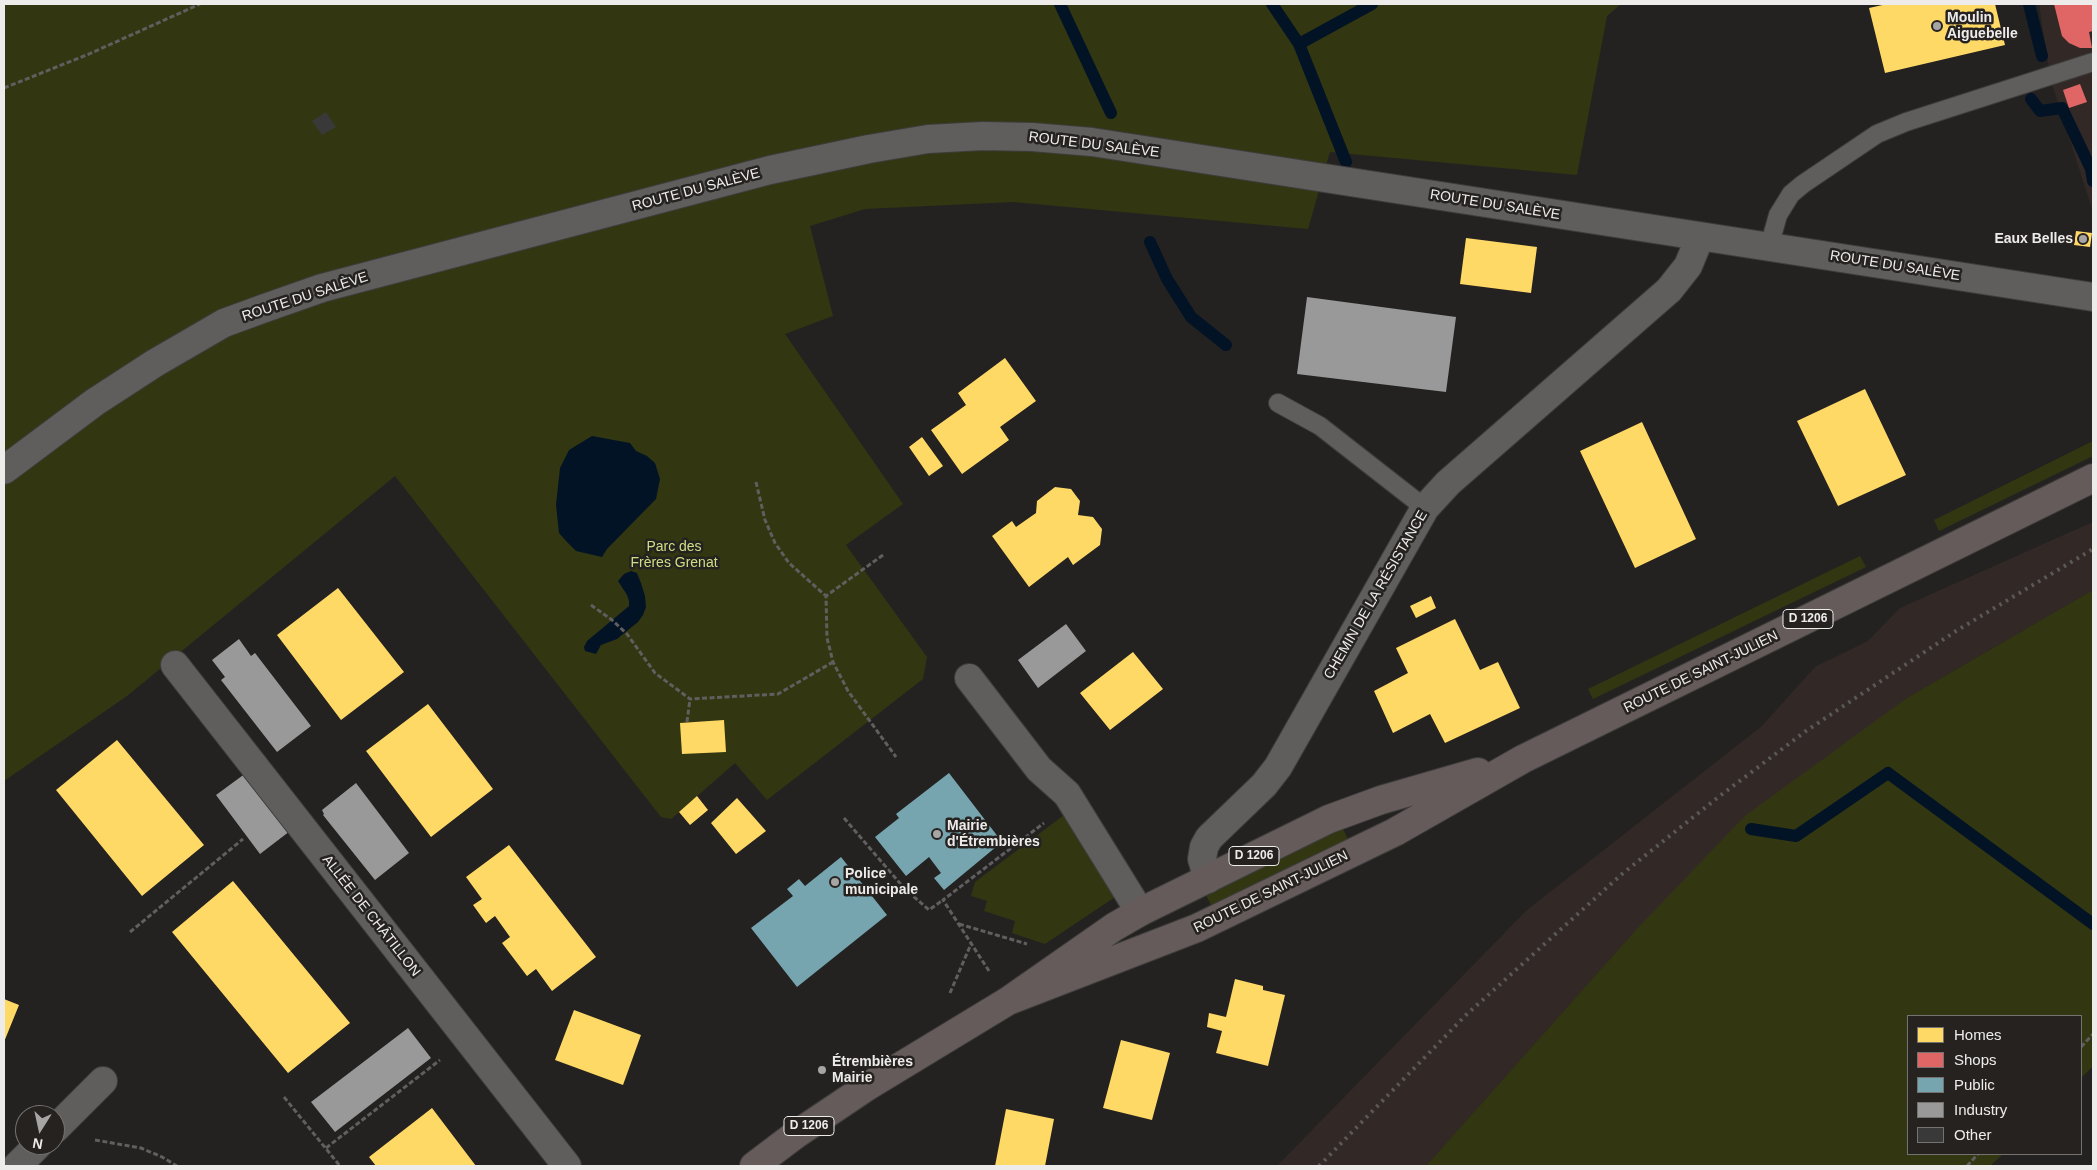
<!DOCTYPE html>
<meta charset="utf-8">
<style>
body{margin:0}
#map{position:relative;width:2097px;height:1170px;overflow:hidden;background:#242221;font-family:Helvetica,sans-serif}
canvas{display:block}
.frame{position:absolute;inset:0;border:5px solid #eeeceb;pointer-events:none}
.legend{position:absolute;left:1907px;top:1015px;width:175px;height:140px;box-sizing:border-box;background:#252220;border:1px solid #757371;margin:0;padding:6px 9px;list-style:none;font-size:15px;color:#eeeceb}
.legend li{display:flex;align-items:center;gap:10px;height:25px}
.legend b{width:25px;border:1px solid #757371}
.north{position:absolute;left:15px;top:1105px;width:50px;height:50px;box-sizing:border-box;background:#252220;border:1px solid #757371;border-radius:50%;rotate:190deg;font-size:14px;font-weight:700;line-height:20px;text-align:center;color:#eeeceb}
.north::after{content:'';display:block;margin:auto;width:18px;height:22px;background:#a7a5a4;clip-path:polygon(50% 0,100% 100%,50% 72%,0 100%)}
</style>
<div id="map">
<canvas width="2097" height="1170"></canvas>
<div class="frame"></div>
<ul class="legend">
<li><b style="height:14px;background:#ffd966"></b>Homes</li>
<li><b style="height:14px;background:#e06666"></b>Shops</li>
<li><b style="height:14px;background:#76a5af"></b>Public</li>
<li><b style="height:14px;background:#999"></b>Industry</li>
<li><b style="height:14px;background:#3a3939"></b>Other</li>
</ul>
<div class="north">N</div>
</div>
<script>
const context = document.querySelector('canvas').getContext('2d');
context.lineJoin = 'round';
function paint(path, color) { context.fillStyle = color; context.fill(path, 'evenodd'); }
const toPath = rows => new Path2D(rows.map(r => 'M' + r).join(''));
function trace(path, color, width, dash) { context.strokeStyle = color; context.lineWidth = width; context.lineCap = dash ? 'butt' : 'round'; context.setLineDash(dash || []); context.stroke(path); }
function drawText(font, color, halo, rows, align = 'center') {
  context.font = font + ' Helvetica,sans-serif'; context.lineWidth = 5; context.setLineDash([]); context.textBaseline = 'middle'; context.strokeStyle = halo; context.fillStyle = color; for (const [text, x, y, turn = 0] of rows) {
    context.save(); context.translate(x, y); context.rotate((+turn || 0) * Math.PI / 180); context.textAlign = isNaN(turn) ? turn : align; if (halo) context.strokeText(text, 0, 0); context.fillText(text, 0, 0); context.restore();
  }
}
const built = toPath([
 [2039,4,2093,4,2093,212,2051,81],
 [2093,522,2093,590,1907,698,1634,932,1426,1166,1277,1166,1526,911,1762,726,1815,667,1868,641,1900,608]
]);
const green = toPath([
 [4,4,1621,4,1607,16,1577,175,1330,152,1308,229,1013,202,865,209,810,226,833,316,785,334,903,504,846,545,927,657,923,679,767,800,735,763,671,819,661,817,395,476,127,696,4,781],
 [2093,441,2093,456,1939,531,1934,520],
 [1860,556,1866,567,1593,699,1588,689],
 [2093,590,2093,1066,2081,1078,2081,1016,1908,1016,1908,1154,2003,1154,1990,1166,1426,1166,1634,932,1745,816,1907,698],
 [1064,815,1115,897,1045,944,1012,933,1015,921,984,911,987,901,971,896,975,882],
 [1342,827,1349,841,1212,907,1205,893]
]);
const water = toPath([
 [592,436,630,443,636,451,647,456,655,463,660,479,656,499,607,549,602,557,576,551,567,542,559,533,556,505,560,468,569,450],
 [631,571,637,573,641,583,645,596,646,607,643,615,638,622,617,639,601,645,596,654,585,651,584,647,587,641,629,606,629,601,627,595,618,581,624,574]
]);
const homes = toPath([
 [1887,4,1995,4,2005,45,1885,73,1869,8],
 [2076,231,2092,233,2090,247,2074,245],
 [1466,238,1537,247,1531,293,1460,284],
 [1005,358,1036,401,1000,427,1009,440,962,474,931,430,966,405,958,393],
 [1865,389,1906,475,1838,506,1797,421],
 [1642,422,1696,539,1635,568,1580,451],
 [922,437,943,466,929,476,909,447],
 [1055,487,1071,489,1080,501,1078,515,1093,517,1102,529,1100,545,1073,565,1068,557,1029,587,992,536,1012,521,1016,527,1036,513,1037,501],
 [338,588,404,672,341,720,277,635],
 [1431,596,1436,608,1416,618,1410,606],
 [1455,619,1480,670,1498,662,1520,708,1445,743,1430,714,1393,733,1374,691,1408,673,1396,648],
 [1133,652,1163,689,1110,730,1080,693],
 [428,704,493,789,431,837,366,751],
 [724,720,726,752,682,754,680,723],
 [117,740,204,845,142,896,56,790],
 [697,796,708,810,690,825,679,812],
 [737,798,766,831,736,854,711,823],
 [509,845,596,957,552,991,536,969,527,976,502,943,510,937,495,916,486,923,473,905,482,899,466,877],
 [233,881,350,1023,288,1073,172,932],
 [1235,979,1263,986,1263,990,1285,995,1268,1066,1216,1053,1222,1031,1207,1027,1209,1013,1226,1017],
 [4,999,19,1005,4,1042],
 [574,1010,641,1035,623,1085,555,1060],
 [1121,1040,1170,1053,1152,1120,1103,1108],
 [432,1108,476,1166,376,1166,369,1157],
 [1006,1109,1054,1119,1045,1166,995,1166]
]);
const shops = toPath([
 [2054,4,2093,4,2093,31,2089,32,2092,48,2080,48,2069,43,2062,36],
 [2080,84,2087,102,2069,108,2063,90]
]);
const public = toPath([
 [949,773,1002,842,944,890,934,878,941,873,929,857,906,876,875,837,899,818,896,814],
 [841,857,887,915,797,987,751,928,793,896,787,889,799,879,805,886]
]);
const industry = toPath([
 [1307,297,1456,317,1446,392,1297,374],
 [1066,624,1086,651,1038,688,1018,660],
 [239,639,251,656,255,653,311,726,277,752,221,680,225,677,212,660],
 [246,773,290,831,260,854,216,795],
 [356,783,409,853,375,880,323,815,324,814,322,810],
 [408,1028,431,1058,335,1132,311,1102]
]);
const stream = toPath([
 [1060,4,1111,113],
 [1272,4,1299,44],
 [2029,4,2042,56],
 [2031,99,2040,111,2062,108,2091,169,2093,181],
 [1346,162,1299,44,1372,4],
 [1150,242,1167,279,1191,317,1226,345],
 [1751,829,1796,836,1888,773,2093,924]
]);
const building = toPath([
 [326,112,336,127,322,135,312,121]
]);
const path = toPath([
 [4,88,89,54,200,4],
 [756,482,765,520,775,543,789,563,826,596],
 [883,555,826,596,827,638,833,662,848,691,896,757],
 [591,605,612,620,627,634,655,673,690,699,778,694,833,662],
 [687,722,690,699],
 [844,818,904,888,929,910,943,900],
 [959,924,1027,944],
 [130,932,243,839],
 [989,971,943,900,1044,823],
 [950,993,971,944],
 [2081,1047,2093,1034],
 [284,1097,340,1166],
 [95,1140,141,1148,162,1157,177,1166],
 [326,1148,440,1060],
 [1967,1166,1978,1154]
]);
const service = toPath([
 [1769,247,1778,215,1791,194,1803,184,1877,134,1906,122,2093,62],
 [1278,403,1320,426,1425,508]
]);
const minor = toPath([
 [175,665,567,1166],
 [969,678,1039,769,1067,794,1140,912],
 [1208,879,1202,859,1204,847,1209,838,1264,785,1278,767,1425,508,1448,483,1669,290,1688,266,1700,237],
 [55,1129,103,1081],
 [17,1166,38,1145]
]);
const tertiary = toPath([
 [4,470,95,402,155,363,224,323,265,308,322,288,770,170,869,149,928,139,983,136,1032,137,1092,142,2093,297]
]);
const primary = toPath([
 [1008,1001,1197,928,1395,832,1523,759,2093,478],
 [754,1166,795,1135,868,1086,1008,1001,1114,927,1140,912,1329,819,1381,800,1478,772]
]);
const rail = toPath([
 [1319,1166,1466,1015,1622,874,1721,795,1806,731,1956,631,2093,549]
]);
const markers = [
 [1937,26,5,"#a7a5a4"],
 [2083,239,5,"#a7a5a4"],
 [937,834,5,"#a7a5a4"],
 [835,882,5,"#a7a5a4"],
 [822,1070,5,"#a7a5a4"]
];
const shields = [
 [1808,619,50],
 [1254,856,50],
 [809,1126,50]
];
const shieldNames = [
 ["D 1206",1808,619],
 ["D 1206",1254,856],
 ["D 1206",809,1126]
];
const poiNames = [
 ["Moulin",1947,18],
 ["Aiguebelle",1947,34],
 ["Eaux Belles",2073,239,"right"],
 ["Mairie",947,826],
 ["d'Étrembières",947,842],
 ["Police",845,874],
 ["municipale",845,890],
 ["Étrembières",832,1062],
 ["Mairie",832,1078]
];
const streetNames = [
 ["ROUTE DU SALÈVE",1094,145,7],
 ["ROUTE DU SALÈVE",696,190,-15],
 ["ROUTE DU SALÈVE",1495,205,9],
 ["ROUTE DU SALÈVE",1895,266,9],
 ["ROUTE DU SALÈVE",305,297,-18],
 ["CHEMIN DE LA RÉSISTANCE",1376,595,-60],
 ["ROUTE DE SAINT-JULIEN",1701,672,-26],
 ["ROUTE DE SAINT-JULIEN",1271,892,-26],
 ["ALLÉE DE CHÂTILLON",371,916,52]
];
const parkNames = [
 ["Parc des",674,547],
 ["Frères Grenat",674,563]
];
paint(built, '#322926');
paint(green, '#323711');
paint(water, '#031326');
paint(homes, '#ffd966');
paint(shops, '#e06666');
paint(public, '#76a5af');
paint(industry, '#999');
trace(stream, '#031326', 12);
paint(building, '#3a3939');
trace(service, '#3e3d3c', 20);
trace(minor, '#3e3d3c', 30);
trace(tertiary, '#3e3d3c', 30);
trace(primary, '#3e3d3c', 30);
trace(path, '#605e5e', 3, [5, 2.5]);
trace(service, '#5f5e5d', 18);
trace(minor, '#5f5e5d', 28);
trace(tertiary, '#5f5e5d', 28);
trace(primary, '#645b5a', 28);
trace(rail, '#5b5958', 4, [2.5, 5]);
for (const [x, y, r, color] of markers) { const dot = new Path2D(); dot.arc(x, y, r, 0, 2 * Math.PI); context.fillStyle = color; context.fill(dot); trace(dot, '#252220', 2); }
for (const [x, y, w] of shields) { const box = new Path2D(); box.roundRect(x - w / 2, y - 9.5, w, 19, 4); context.fillStyle = '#252220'; context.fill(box); trace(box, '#eeeceb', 1); }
drawText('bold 12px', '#eeeceb', null, shieldNames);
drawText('bold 14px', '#eeeceb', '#252220', poiNames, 'left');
drawText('14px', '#eeeceb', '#252220', streetNames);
drawText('14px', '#d0df85', '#252220', parkNames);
</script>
